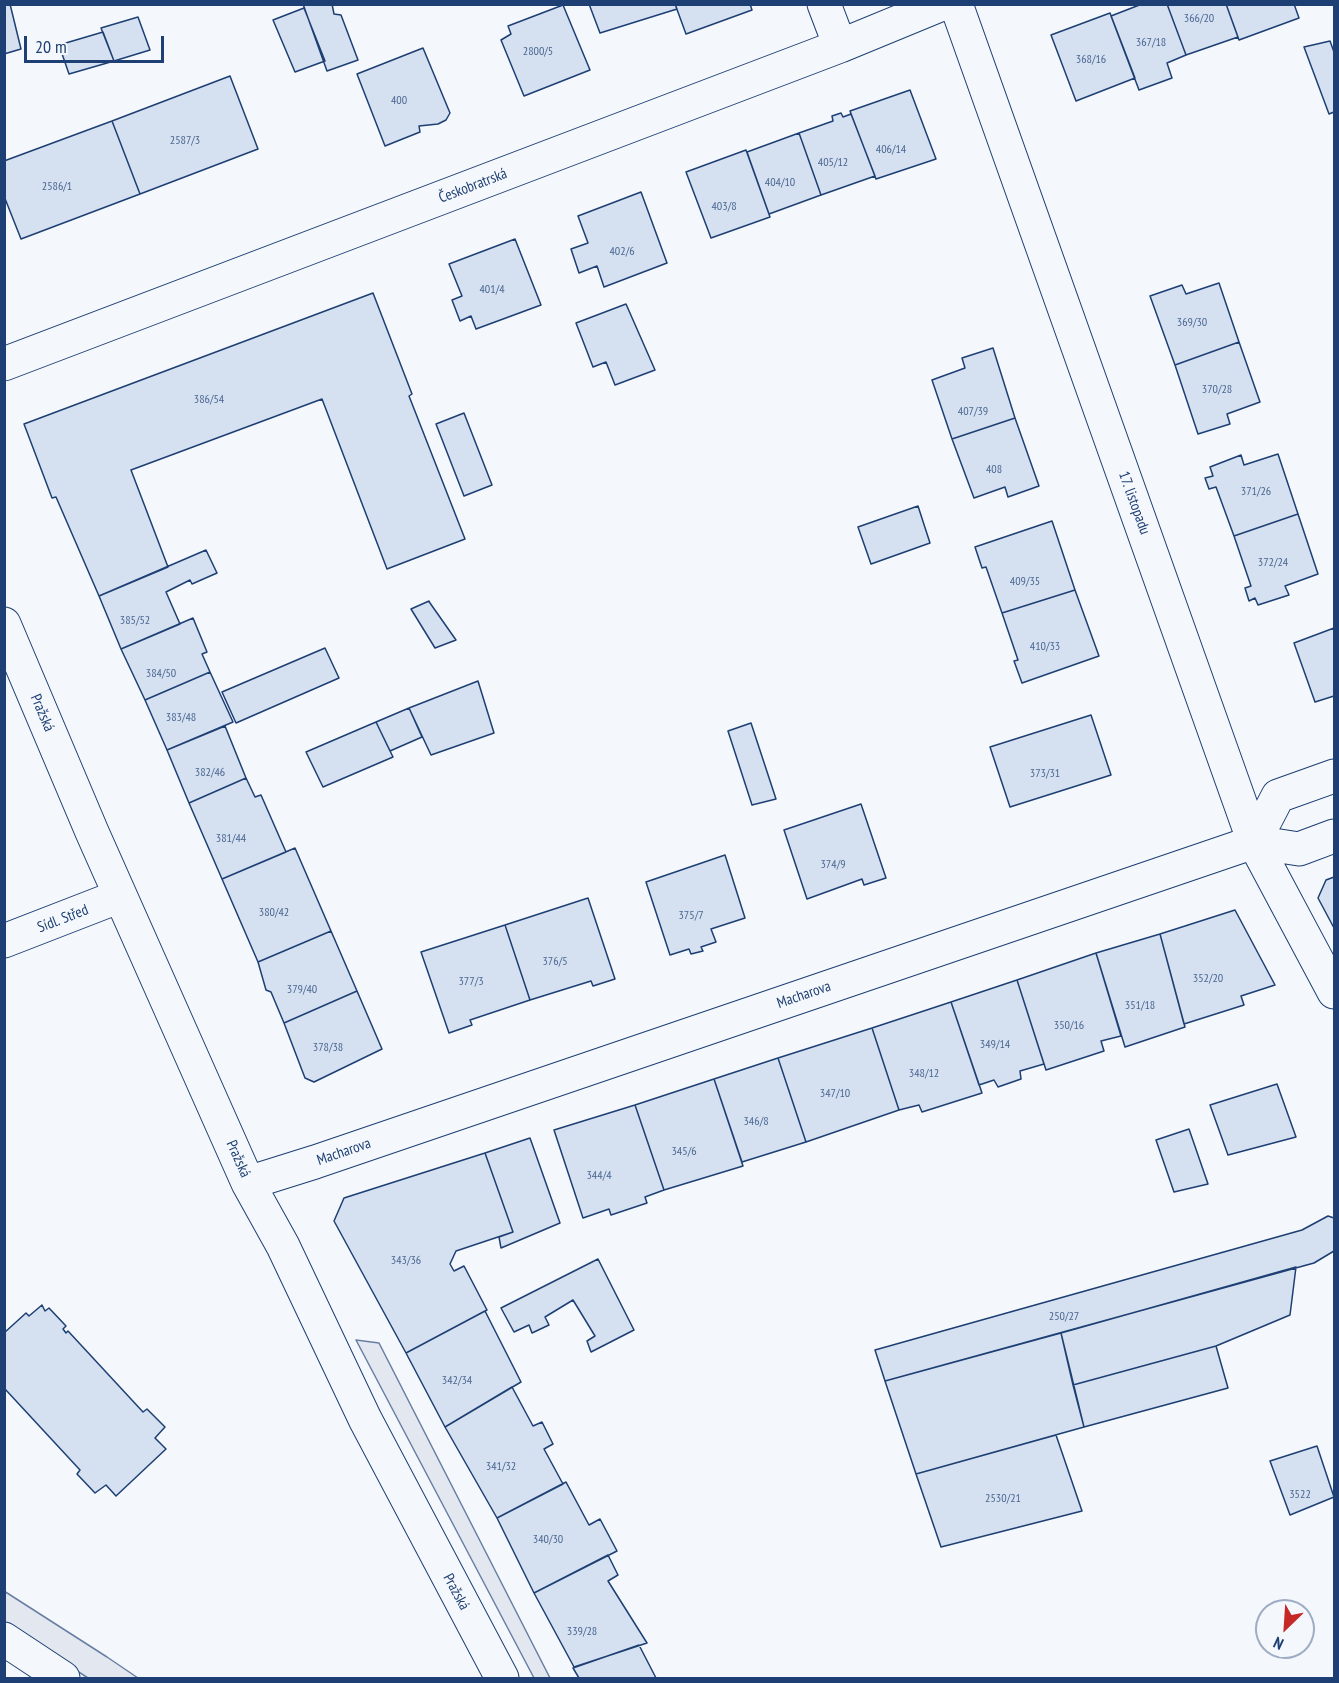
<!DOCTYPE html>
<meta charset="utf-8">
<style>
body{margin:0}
#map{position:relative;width:1339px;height:1683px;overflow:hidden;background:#f4f7fb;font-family:"PT Sans Narrow",sans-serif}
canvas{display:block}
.frame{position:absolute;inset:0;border:6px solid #1d3f73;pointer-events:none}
.north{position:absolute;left:1255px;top:1599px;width:60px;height:60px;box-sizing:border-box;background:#f4f7fb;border:2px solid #9eadc5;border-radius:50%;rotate:205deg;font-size:16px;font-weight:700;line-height:24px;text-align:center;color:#1d3f73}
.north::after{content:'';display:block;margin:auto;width:21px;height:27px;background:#c62828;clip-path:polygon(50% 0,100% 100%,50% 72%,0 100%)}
.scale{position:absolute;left:24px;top:36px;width:140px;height:27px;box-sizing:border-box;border:3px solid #1d3f73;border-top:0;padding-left:8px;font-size:18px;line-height:21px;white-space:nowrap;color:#1d3f73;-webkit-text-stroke:4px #f4f7fb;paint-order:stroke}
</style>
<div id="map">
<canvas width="1339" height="1683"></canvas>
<div class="frame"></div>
<div class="north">N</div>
<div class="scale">20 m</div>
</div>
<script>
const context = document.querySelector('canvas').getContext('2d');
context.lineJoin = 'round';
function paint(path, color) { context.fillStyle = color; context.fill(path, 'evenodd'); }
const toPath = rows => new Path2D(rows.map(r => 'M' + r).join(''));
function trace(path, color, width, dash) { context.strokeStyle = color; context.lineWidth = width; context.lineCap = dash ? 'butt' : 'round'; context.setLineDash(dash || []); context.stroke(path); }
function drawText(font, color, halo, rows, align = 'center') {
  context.font = font + ' "PT Sans Narrow",sans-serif'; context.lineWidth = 4.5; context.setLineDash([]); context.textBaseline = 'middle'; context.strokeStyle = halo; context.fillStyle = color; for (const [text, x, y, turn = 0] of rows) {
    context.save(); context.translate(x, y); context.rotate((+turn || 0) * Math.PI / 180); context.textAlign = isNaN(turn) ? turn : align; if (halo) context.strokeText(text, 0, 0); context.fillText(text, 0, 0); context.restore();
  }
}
const parking = toPath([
 [356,1340,379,1343,550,1678,534,1678,356,1340],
 [4,1591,107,1657,138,1678,88,1678,5,1624,4,1591]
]);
const building = toPath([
 [4,4,10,4,21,49,4,54,4,4],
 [303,4,332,4,334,14,341,15,358,60,327,71,303,4],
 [589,4,675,4,677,9,600,33,589,4],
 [675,4,750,4,752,10,686,34,675,4],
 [1142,4,1167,4,1186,55,1167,63,1172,78,1139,90,1111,16,1142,4],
 [1167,4,1226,4,1238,37,1186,55,1167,4],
 [1226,4,1294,4,1299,18,1239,40,1226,4],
 [563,5,590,70,524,96,501,40,511,34,508,26,563,5],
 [304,8,325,61,295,72,273,20,304,8],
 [1110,13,1135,78,1076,101,1051,35,1110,13],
 [138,17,150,50,114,61,101,28,138,17],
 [103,32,114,61,69,74,59,45,103,32],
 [1330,41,1334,52,1334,112,1329,114,1304,47,1330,41],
 [423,48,450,113,446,120,438,124,419,126,420,132,385,146,357,74,423,48],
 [230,76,258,149,140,194,112,121,230,76],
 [910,90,936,159,876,179,850,111,910,90],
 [841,113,843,117,851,114,875,176,821,195,799,133,833,121,832,116,841,113],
 [112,121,140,194,21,239,4,196,4,161,112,121],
 [799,133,821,195,769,214,747,152,799,133],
 [746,150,770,217,711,238,686,172,746,150],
 [641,192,667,263,604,287,597,266,579,273,571,249,588,243,578,216,641,192],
 [515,239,541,305,476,329,471,316,460,321,452,300,462,296,449,264,515,239],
 [1219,283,1239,342,1175,365,1150,296,1182,285,1186,294,1219,283],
 [373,293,412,394,409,396,465,539,387,569,322,399,131,470,168,567,99,596,56,497,52,498,24,424,373,293],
 [626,304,655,370,615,385,606,362,593,367,576,323,626,304],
 [1239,342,1260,402,1227,414,1230,424,1198,434,1175,365,1239,342],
 [993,348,1015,418,952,439,932,380,965,368,962,358,993,348],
 [464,413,492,485,464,496,436,424,464,413],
 [1015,418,1039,486,1008,497,1005,487,974,498,952,439,1015,418],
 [1278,454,1298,514,1234,536,1216,487,1209,489,1205,478,1213,476,1210,467,1241,455,1244,465,1278,454],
 [918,506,930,543,871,564,858,527,918,506],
 [1298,514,1318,574,1285,586,1289,595,1258,605,1255,598,1249,601,1245,588,1251,586,1234,536,1298,514],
 [1052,521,1075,590,1002,613,986,567,982,568,975,547,1052,521],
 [206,550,217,573,192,584,190,580,166,592,180,624,121,649,99,596,206,550],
 [1075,590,1099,656,1022,683,1014,661,1018,660,1002,613,1075,590],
 [429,601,430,603,456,640,435,648,411,609,429,601],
 [193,618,207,652,202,654,210,672,145,700,121,649,193,618],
 [1334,628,1334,696,1315,702,1294,643,1334,628],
 [325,648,339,678,236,723,222,692,325,648],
 [210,672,233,722,167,750,145,700,210,672],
 [478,681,494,733,431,755,409,708,478,681],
 [409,708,422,737,390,751,376,722,409,708],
 [1091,715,1111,775,1010,807,990,747,1091,715],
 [376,722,393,757,323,787,306,752,376,722],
 [751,723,776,799,752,805,728,731,751,723],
 [225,726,246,778,189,803,167,750,225,726],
 [246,778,255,797,261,795,286,852,222,879,189,803,246,778],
 [861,804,886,878,864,885,862,879,807,899,784,830,861,804],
 [295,848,331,931,258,962,222,879,295,848],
 [725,855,745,918,711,929,716,942,701,947,703,951,691,954,689,949,670,955,646,882,725,855],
 [1334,877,1334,928,1318,898,1326,880,1334,877],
 [588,898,615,979,593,986,591,981,530,1000,505,925,588,898],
 [1235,910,1275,985,1241,996,1244,1005,1184,1024,1160,934,1235,910],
 [505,925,530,1000,470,1020,472,1025,449,1033,421,952,505,925],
 [331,931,357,991,284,1023,271,992,266,990,258,962,331,931],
 [1160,934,1185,1027,1125,1047,1096,953,1160,934],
 [1096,953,1121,1036,1101,1041,1104,1051,1046,1070,1017,980,1096,953],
 [1017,980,1044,1064,1020,1071,1021,1079,998,1087,994,1080,979,1085,951,1002,1017,980],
 [357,991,382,1049,314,1082,305,1078,284,1023,357,991],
 [951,1002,982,1093,922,1112,919,1105,899,1110,872,1028,951,1002],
 [872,1028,899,1110,806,1142,778,1058,872,1028],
 [778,1058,806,1142,742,1162,714,1079,778,1058],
 [714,1079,743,1166,664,1190,635,1105,714,1079],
 [1277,1084,1296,1137,1228,1155,1210,1105,1277,1084],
 [635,1105,664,1190,645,1197,647,1203,611,1215,609,1209,583,1218,554,1130,635,1105],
 [1189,1129,1208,1184,1174,1192,1156,1140,1189,1129],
 [530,1138,560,1223,501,1248,499,1237,513,1232,485,1153,530,1138],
 [485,1153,513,1232,456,1251,450,1264,454,1271,464,1266,487,1310,406,1353,334,1221,344,1198,485,1153],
 [1328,1216,1334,1218,1334,1251,1314,1263,885,1381,875,1350,1302,1230,1328,1216],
 [598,1259,634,1330,591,1352,587,1341,595,1336,573,1300,545,1317,549,1325,532,1333,529,1325,514,1332,501,1308,598,1259],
 [1296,1267,1290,1315,1216,1346,1073,1385,1061,1333,1296,1267],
 [42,1305,45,1311,49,1308,66,1326,63,1329,66,1333,68,1331,143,1412,147,1409,165,1427,155,1438,166,1449,116,1496,106,1485,95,1493,77,1474,80,1470,5,1389,4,1333,26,1313,29,1316,42,1305],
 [485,1311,521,1382,445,1427,406,1353,485,1311],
 [1061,1333,1084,1427,916,1474,885,1381,1061,1333],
 [1216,1346,1228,1388,1084,1427,1073,1385,1216,1346],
 [512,1387,533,1426,542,1422,553,1444,544,1449,563,1484,497,1518,445,1427,512,1387],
 [1056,1435,1082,1511,941,1547,916,1474,1056,1435],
 [1317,1446,1334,1497,1290,1515,1270,1461,1317,1446],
 [566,1482,589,1525,600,1519,617,1551,534,1593,497,1518,566,1482],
 [608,1555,618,1575,608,1581,647,1643,574,1667,534,1593,608,1555],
 [639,1645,656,1678,579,1678,573,1668,639,1645]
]);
const minor = toPath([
 [824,4,840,46],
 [956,4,1254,842,1334,992],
 [4,364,840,46,942,4],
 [4,624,92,832,248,1183,283,1246,365,1419,502,1678],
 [1254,842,1299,849,1334,836],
 [4,941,120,896],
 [248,1183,315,1162,1254,842,1278,796,1334,776],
 [4,1639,63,1678]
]);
const numberNames = [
 ["366/20",1199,19],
 ["367/18",1151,43],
 ["2800/5",538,52],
 ["368/16",1091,60],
 ["400",399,101],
 ["2587/3",185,141],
 ["406/14",891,150],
 ["405/12",833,163],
 ["404/10",780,183],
 ["2586/1",57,187],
 ["403/8",724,207],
 ["402/6",622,252],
 ["401/4",492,290],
 ["369/30",1192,323],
 ["370/28",1217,390],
 ["386/54",209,400],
 ["407/39",973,412],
 ["408",994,470],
 ["371/26",1256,492],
 ["372/24",1273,563],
 ["409/35",1025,582],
 ["385/52",135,621],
 ["410/33",1045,647],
 ["384/50",161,674],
 ["383/48",181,718],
 ["382/46",210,773],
 ["373/31",1045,774],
 ["381/44",231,839],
 ["374/9",833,865],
 ["380/42",274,913],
 ["375/7",691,916],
 ["376/5",555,962],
 ["352/20",1208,979],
 ["377/3",471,982],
 ["379/40",302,990],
 ["351/18",1140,1006],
 ["350/16",1069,1026],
 ["349/14",995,1045],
 ["378/38",328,1048],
 ["348/12",924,1074],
 ["347/10",835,1094],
 ["346/8",756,1122],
 ["345/6",684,1152],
 ["344/4",599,1176],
 ["343/36",406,1261],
 ["250/27",1064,1317],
 ["342/34",457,1381],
 ["341/32",501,1467],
 ["3522",1300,1495],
 ["2530/21",1003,1499],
 ["340/30",548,1540],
 ["339/28",582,1632]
];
const streetNames = [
 ["Českobratrská",473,186,-21],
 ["17. listopadu",1134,503,70],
 ["Pražská",42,713,67],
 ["Sídl. Střed",63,919,-21],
 ["Macharova",804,995,-19],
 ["Macharova",344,1152,-19],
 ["Pražská",238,1159,66],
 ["Pražská",456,1592,62]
];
paint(parking, '#e3e8f0');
trace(parking, '#687fa3', 1.5);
paint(building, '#d5e0f0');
trace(building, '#1d3f73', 1.5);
trace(minor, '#1d3f73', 35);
trace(minor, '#f4f7fb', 33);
drawText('12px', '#4b6792', null, numberNames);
drawText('15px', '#1d3f73', '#f4f7fb', streetNames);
</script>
